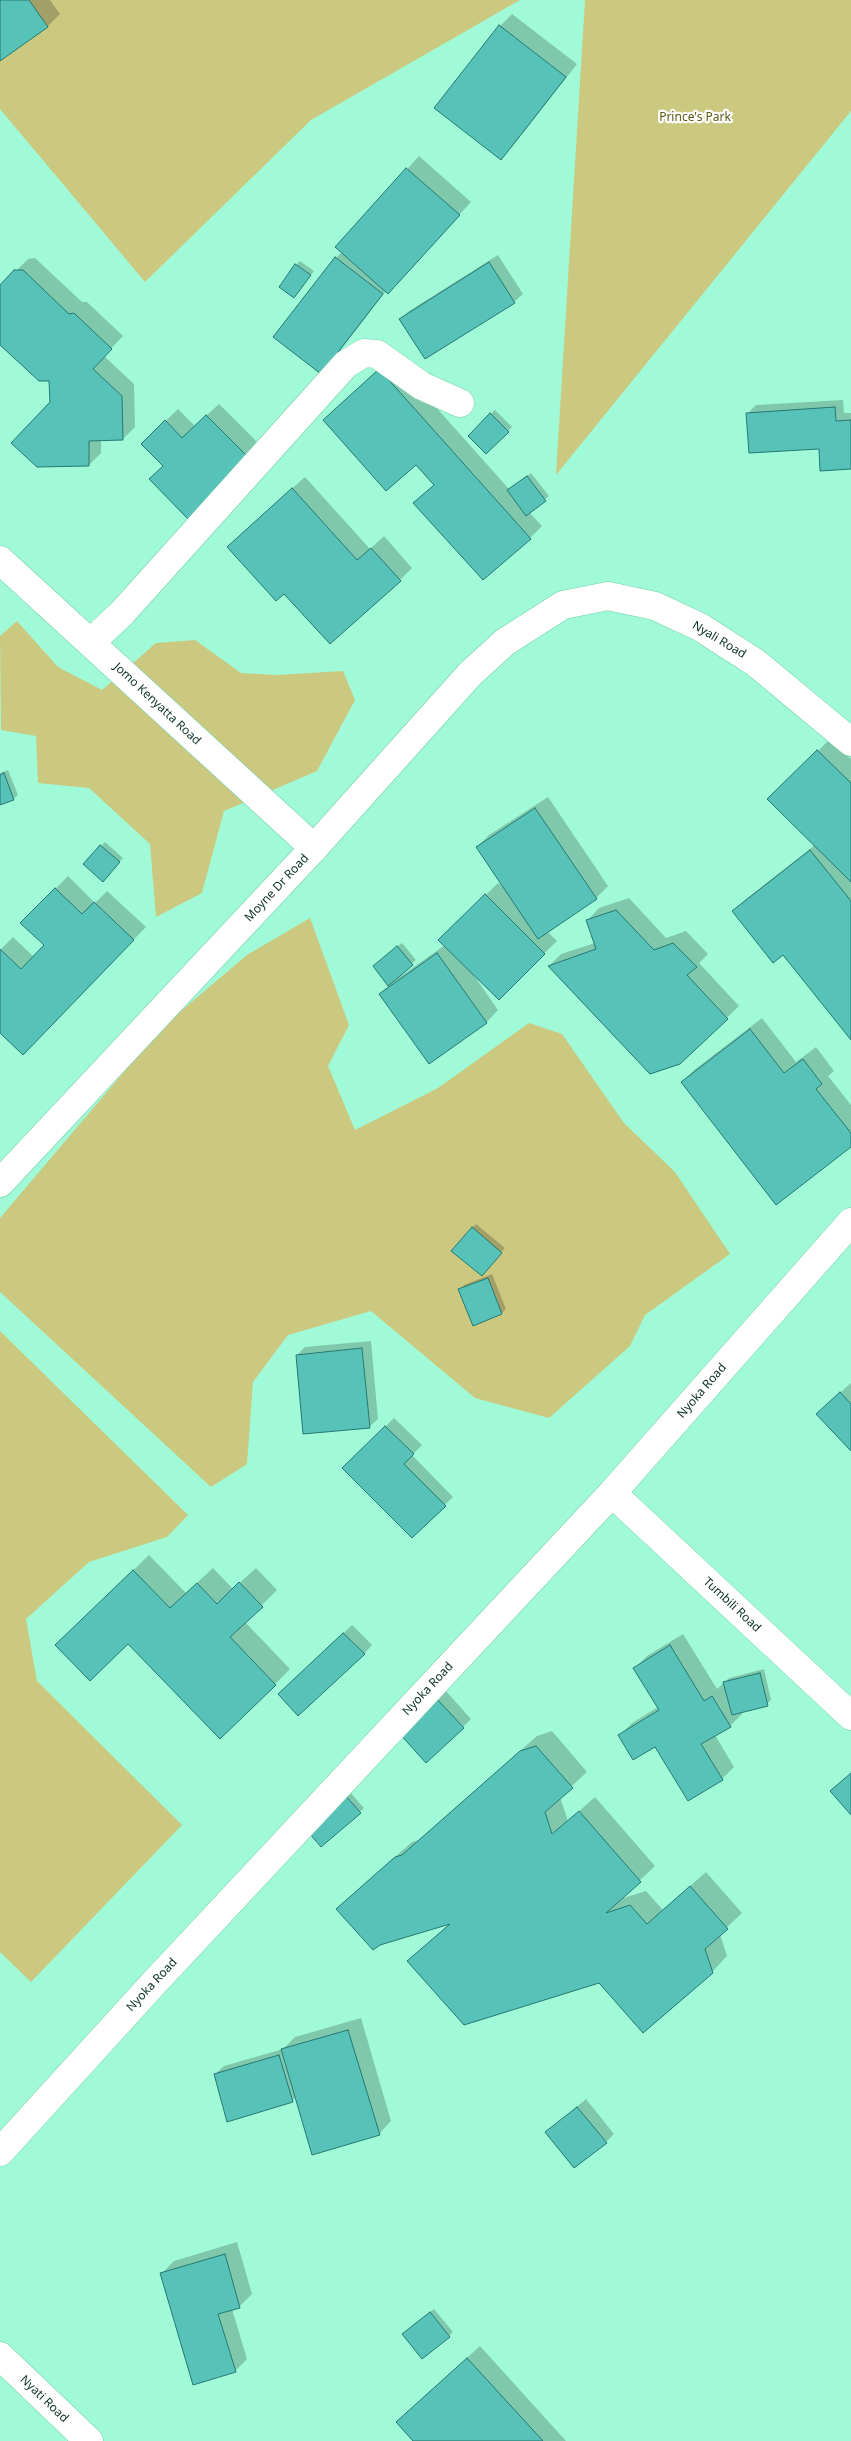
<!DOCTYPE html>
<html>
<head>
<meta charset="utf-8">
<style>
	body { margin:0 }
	canvas { display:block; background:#a0fad7 }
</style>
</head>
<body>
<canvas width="851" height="2441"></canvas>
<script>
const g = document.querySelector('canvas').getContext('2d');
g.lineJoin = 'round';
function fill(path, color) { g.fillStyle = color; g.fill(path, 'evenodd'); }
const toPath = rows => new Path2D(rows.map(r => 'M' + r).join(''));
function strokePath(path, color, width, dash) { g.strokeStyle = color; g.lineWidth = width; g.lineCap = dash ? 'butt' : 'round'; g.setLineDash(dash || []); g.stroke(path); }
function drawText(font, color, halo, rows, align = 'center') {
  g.font = font + ' "Noto Sans",sans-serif'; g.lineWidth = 4.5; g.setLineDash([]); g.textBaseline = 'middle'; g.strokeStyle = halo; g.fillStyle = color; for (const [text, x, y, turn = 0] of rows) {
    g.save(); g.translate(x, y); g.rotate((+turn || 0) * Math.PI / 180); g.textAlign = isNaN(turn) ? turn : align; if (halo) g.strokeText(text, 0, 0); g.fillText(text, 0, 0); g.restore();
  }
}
fill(toPath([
	[0,0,520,0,311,120,145,282,0,109],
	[585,0,851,0,851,111,556,475],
	[17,621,58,667,102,690,156,643,195,640,241,673,277,675,343,671,355,700,317,771,224,811,202,893,156,917,150,844,89,788,38,783,36,736,1,730,0,636],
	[310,918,349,1025,328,1066,355,1130,438,1088,529,1023,562,1034,624,1123,675,1172,730,1254,645,1315,630,1346,549,1418,475,1398,371,1311,288,1335,253,1382,247,1464,211,1487,0,1292,0,1218,162,1027,247,955],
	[0,1331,188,1515,167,1537,89,1562,26,1619,37,1681,182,1825,31,1982,0,1952]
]), '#cbc980');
fill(toPath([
	[0,0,50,0,60,14,48,26,0,60],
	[512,14,577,64,513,146,500,158,500,26],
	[419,156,471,202,400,280,386,291,333,360,336,258,342,252,337,247],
	[498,255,523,294,514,302,401,319,409,311],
	[35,258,82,302,87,302,123,336,104,356,134,384,135,427,123,439,101,440,101,453,89,465,51,403,51,380,0,343,0,287,28,259],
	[300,261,314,271,294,297,296,265],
	[392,358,509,489,531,473,549,496,529,512,542,526,530,538,415,503,435,484,416,463,324,420],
	[843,400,844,413,851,413,851,468,820,447,747,414,756,405],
	[219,404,260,445,188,517,164,466,142,444,178,409,195,426],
	[495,410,512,427,486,453,469,436],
	[305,477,370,549,384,536,412,568,400,580,241,534],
	[830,739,851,759,851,1038,783,954,733,911,746,899,815,845,769,799],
	[8,770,18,795,13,799,0,804,0,773],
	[548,797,608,886,596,898,547,931,557,941,499,998,473,974,498,1010,486,1023,380,994,389,985,374,966,378,962,402,943,416,960,399,975,401,976,445,945,440,940,498,883,505,888,477,847,489,835],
	[105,842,123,858,106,876,85,864],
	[68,876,95,903,107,891,146,927,23,1053,0,1032,0,950,13,937,34,957,45,945,22,923],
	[629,898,666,938,686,931,708,954,699,963,739,1006,680,1063,549,966,561,954,595,943,587,921,599,908],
	[762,1018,796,1062,816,1047,834,1071,828,1076,851,1105,851,1146,682,1082,694,1070],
	[476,1224,505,1248,486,1271,472,1228],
	[492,1274,506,1309,502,1313,460,1289,464,1285],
	[371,1341,378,1419,369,1427,297,1355,305,1347],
	[851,1383,851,1449,830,1402],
	[394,1418,422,1445,412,1455,453,1497,412,1537,344,1468],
	[149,1555,186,1593,213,1568,233,1589,256,1568,277,1590,245,1622,290,1669,275,1684,128,1642,72,1630],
	[352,1625,372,1645,364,1654,288,1686],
	[683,1634,717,1689,729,1678,764,1669,771,1700,767,1704,741,1711,742,1714,730,1726,715,1735,734,1767,722,1779,655,1745,620,1735,632,1723,658,1707,635,1668,647,1656],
	[445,1690,471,1719,463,1727,400,1732],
	[552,1731,587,1772,560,1797,568,1821,595,1797,655,1866,620,1899,646,1891,663,1910,706,1872,742,1913,720,1934,727,1956,712,1972,599,1982,409,1961,451,1922,353,1894,412,1842,419,1840,537,1736],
	[349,1791,364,1808,321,1845],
	[361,2018,391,2121,379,2134,296,2097,292,2101,215,2074,224,2066,283,2049,295,2037],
	[586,2099,614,2134,606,2142,547,2132],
	[237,2242,252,2294,240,2306,232,2309,247,2359,235,2371,162,2273,174,2261],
	[434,2309,453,2332,449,2336,407,2330],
	[480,2346,566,2441,415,2441,410,2410]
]), '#0003');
const building = toPath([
	[0,0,29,0,48,27,0,61,0,0],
	[499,25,566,77,501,160,434,108,499,25],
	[406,168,460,215,388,294,335,247,406,168],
	[335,257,383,294,321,374,273,337,335,257],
	[489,262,515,303,425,359,399,319,489,262],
	[295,264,311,275,294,298,279,287,295,264],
	[14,270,23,270,69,314,74,313,112,349,93,369,122,396,123,440,89,441,89,466,37,467,11,443,50,402,49,381,39,381,0,345,0,285,14,270],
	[379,369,531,539,483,580,413,503,434,485,416,465,386,491,323,420,379,369],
	[835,407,836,421,851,420,851,469,820,471,819,449,749,453,746,413,835,407],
	[490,413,509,432,486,454,468,436,490,413],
	[206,415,249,458,188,519,149,479,163,466,141,444,165,420,182,438,206,415],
	[527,476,546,501,526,516,507,490,527,476],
	[292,488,357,560,371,548,401,581,330,644,284,594,276,601,227,547,292,488],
	[817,750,851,783,851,882,767,799,817,750],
	[4,773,14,800,0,805,0,775,4,773],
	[535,808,597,899,538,939,476,847,535,808],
	[100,845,120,862,103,882,83,864,100,845],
	[810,850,851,901,851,1040,783,955,773,963,732,911,810,850],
	[55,888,82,914,94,902,134,940,23,1055,0,1033,0,949,21,969,44,945,20,923,55,888],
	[485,894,545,954,499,1000,438,940,485,894],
	[616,910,654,950,673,943,697,967,687,975,728,1019,680,1064,650,1074,548,966,596,949,586,920,616,910],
	[397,946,413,965,388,986,373,966,397,946],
	[437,953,487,1023,429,1064,379,994,437,953],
	[750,1029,784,1073,803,1059,822,1084,816,1089,851,1133,851,1147,776,1205,681,1082,750,1029],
	[472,1227,502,1253,482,1276,451,1251,472,1227],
	[488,1278,502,1314,473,1326,458,1289,488,1278],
	[362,1348,370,1428,303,1434,296,1355,362,1348],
	[840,1392,851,1404,851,1451,816,1414,840,1392],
	[385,1426,414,1454,404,1464,446,1506,412,1538,342,1468,385,1426],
	[133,1570,170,1608,197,1583,217,1604,239,1582,263,1607,230,1637,276,1685,220,1739,128,1644,90,1681,55,1645,133,1570],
	[343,1633,365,1654,298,1716,278,1694,343,1633],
	[670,1645,704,1701,712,1696,731,1727,701,1744,723,1780,688,1801,655,1747,633,1760,618,1735,659,1710,633,1668,670,1645],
	[760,1673,768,1706,732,1715,723,1682,760,1673],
	[436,1698,464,1728,426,1763,398,1732,436,1698],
	[536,1746,573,1788,545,1812,552,1834,579,1811,641,1882,606,1913,630,1905,647,1924,690,1886,728,1929,705,1949,713,1973,643,2033,599,1983,464,2025,407,1961,450,1924,380,1945,373,1950,336,1909,395,1857,402,1855,520,1751,536,1746],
	[851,1773,851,1815,830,1791,851,1773],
	[344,1794,361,1813,321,1847,305,1828,344,1794],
	[348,2030,380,2135,312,2155,281,2049,348,2030],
	[279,2055,293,2102,227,2122,214,2074,279,2055],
	[577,2107,607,2143,574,2168,545,2132,577,2107],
	[225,2254,240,2308,218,2314,236,2372,193,2385,160,2273,225,2254],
	[430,2312,450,2337,422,2359,402,2334,430,2312],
	[467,2358,543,2441,413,2441,396,2422,467,2358]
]);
fill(building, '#57c2b8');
strokePath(building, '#247972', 1);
const minor = toPath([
	[0,560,314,848],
	[91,642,122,613,346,364,364,353,377,354,422,386,460,403],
	[612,1493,851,1716],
	[0,2152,153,1984,612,1493,851,1222],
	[0,2356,89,2441]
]);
const secondary = toPath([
	[0,1183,314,848,470,674,505,642,563,605,608,596,655,606,700,627,756,663,851,742]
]);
strokePath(minor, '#75ceac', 29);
strokePath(secondary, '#75ceac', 29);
strokePath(minor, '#fff', 28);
strokePath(secondary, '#fff', 28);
drawText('12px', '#5b5812', '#fff', [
	["Prince's Park",695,118]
]);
drawText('12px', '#0a3124', '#fff', [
	["Nyali Road",719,640,31],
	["Jomo Kenyatta Road",157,704,43],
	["Moyne Dr Road",277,888,-47],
	["Nyoka Road",702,1391,-49],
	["Tumbili Road",732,1605,43],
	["Nyoka Road",428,1689,-47],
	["Nyoka Road",152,1985,-47],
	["Nyati Road",44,2399,44]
]);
</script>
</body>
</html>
